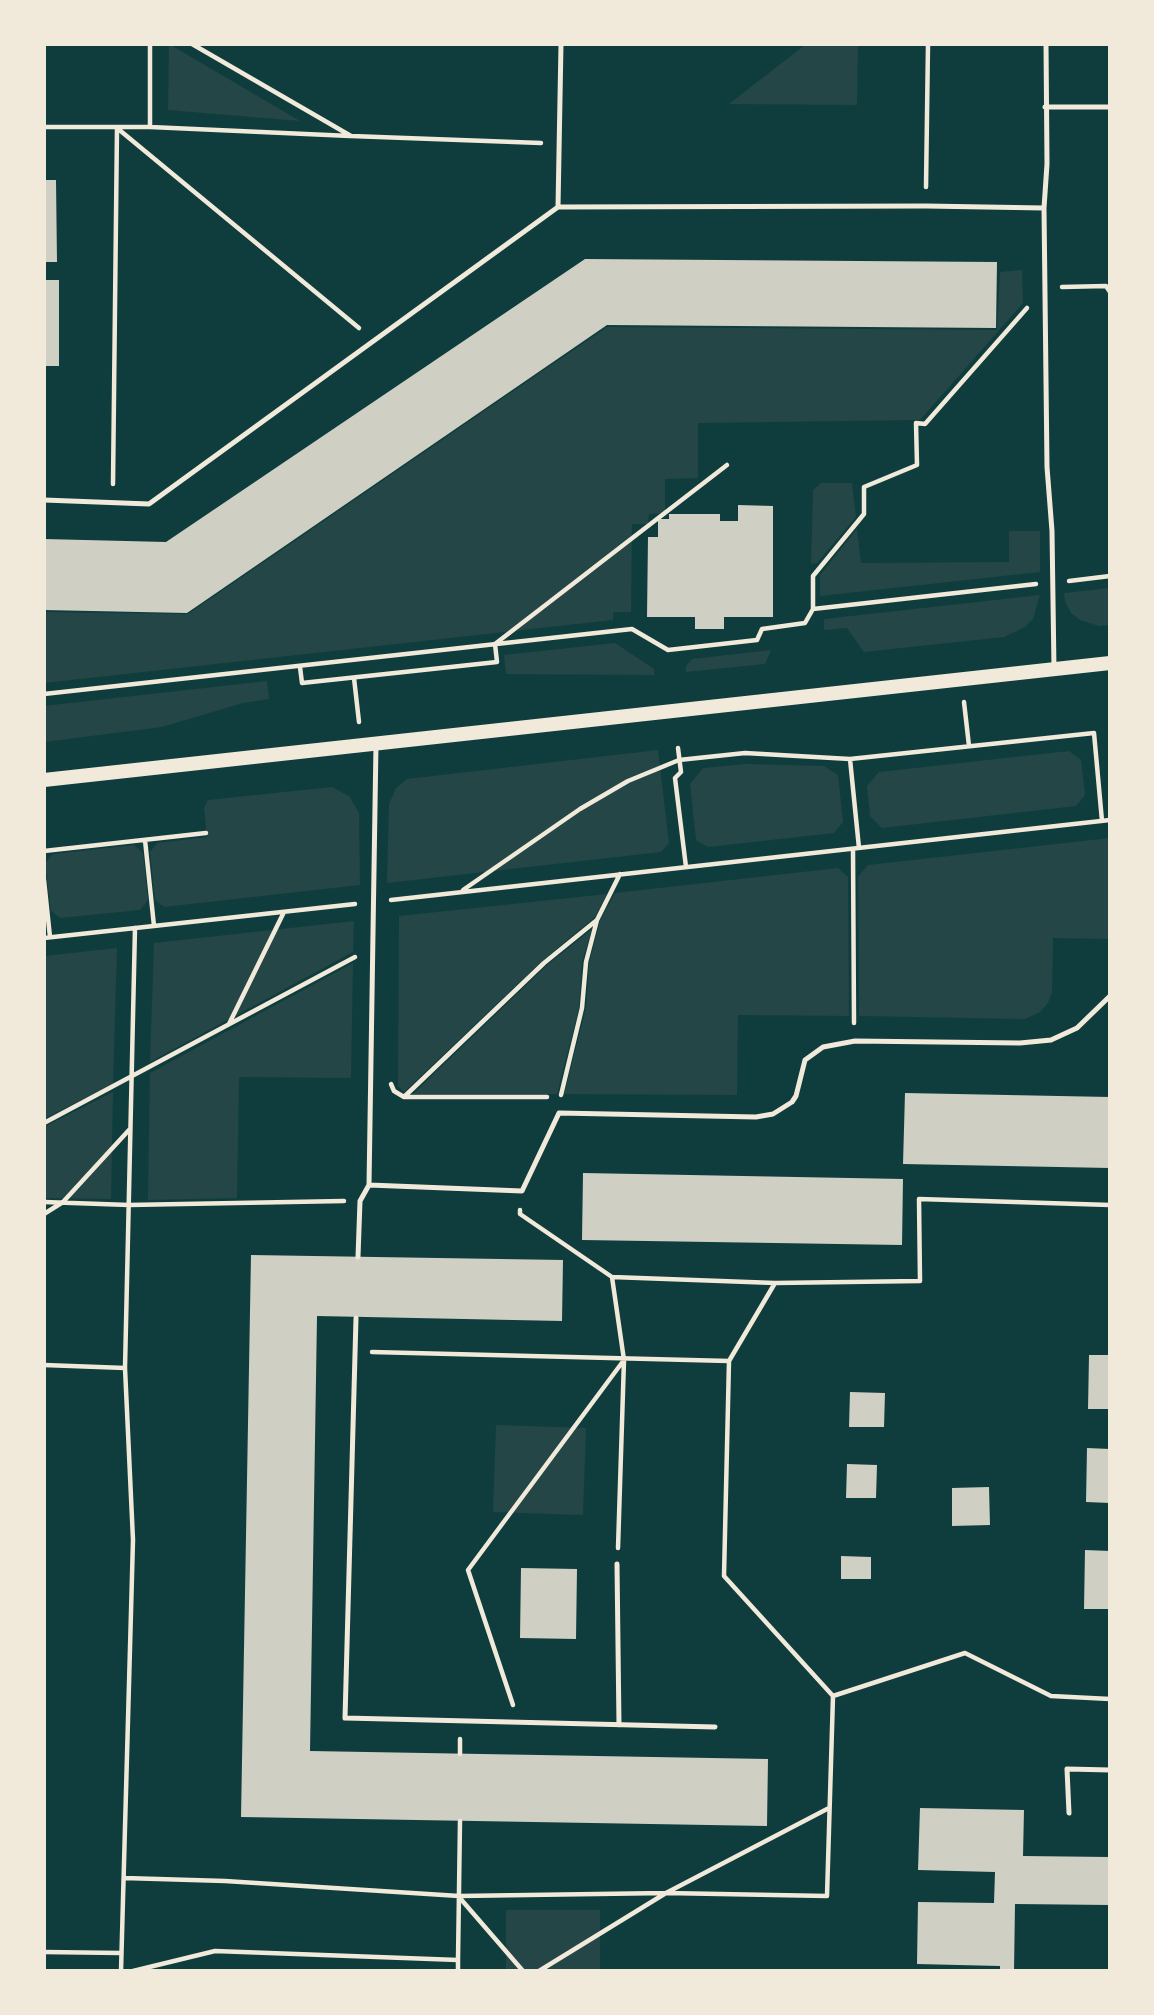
<!DOCTYPE html>
<html>
<head>
<meta charset="utf-8">
<style>
	body { margin:0 }
	#map { position:relative; width:1154px; height:2015px; overflow:hidden; background:#0f3d3e; font-family:"Fira Sans Condensed",sans-serif }
	canvas { display:block }
	.frame { position:absolute; inset:0; border:46px solid #f1e9da; pointer-events:none }
</style>
</head>
<body>
<div id="map">
<canvas width="1154" height="2015"></canvas>
<div class="frame"></div>
</div>
<script>
const g = document.querySelector('canvas').getContext('2d');
g.lineJoin = 'round';
function fill(path, color) { g.fillStyle = color; g.fill(path, 'evenodd'); }
const toPath = rows => new Path2D(rows.map(r => 'M' + r).join(''));
function strokePath(path, color, width, dash) { g.strokeStyle = color; g.lineWidth = width; g.lineCap = dash ? 'butt' : 'round'; g.setLineDash(dash || []); g.stroke(path); }
fill(toPath([
	[169,44,300,121,168,110],
	[806,44,858,44,857,105,729,104],
	[1022,270,1023,303,920,420,698,423,698,478,665,479,665,513,649,514,648,524,632,524,631,612,613,612,613,620,44,683,44,612,188,614,607,327,997,330,1000,272],
	[821,483,852,483,856,517,817,563,811,564,813,490],
	[857,529,861,563,1009,562,1009,531,1040,531,1040,572,820,596,820,575],
	[1110,588,1110,625,1099,626,1080,620,1071,613,1065,601,1064,593],
	[1040,595,1033,619,1025,627,1004,637,864,652,847,628,824,630,824,619],
	[615,643,654,669,654,675,506,674,504,655],
	[771,650,765,664,686,672,686,666,692,659],
	[267,681,269,699,243,703,162,727,44,742,44,706],
	[658,750,669,843,661,852,387,883,389,804,396,788,407,779],
	[1069,751,1081,760,1085,795,1076,806,882,828,870,816,867,786,879,772],
	[746,764,824,766,838,775,843,822,834,833,708,847,696,840,690,784,703,768],
	[332,787,349,796,359,813,360,885,164,907,155,900,150,852,157,843,207,837,204,808,208,800],
	[1110,838,1110,939,1053,938,1052,992,1048,1003,1040,1012,1025,1019,859,1016,858,877,868,865],
	[134,845,143,853,148,900,140,910,60,918,51,911,45,863,53,854],
	[838,868,848,877,849,1016,738,1015,737,1095,564,1094,586,1008,589,963,600,921,615,893],
	[607,894,595,917,541,962,404,1092,398,1086,399,916],
	[354,921,353,952,150,1062,154,943],
	[592,929,582,962,579,1008,557,1094,413,1094,546,966],
	[117,948,113,1084,44,1119,44,956],
	[353,963,351,1078,239,1077,237,1198,148,1200,150,1073],
	[113,1092,111,1199,44,1198,44,1127],
	[496,1425,586,1428,583,1515,493,1512],
	[506,1910,600,1910,600,1971,506,1971]
]), '#244646');
fill(toPath([
	[44,180,56,180,57,262,44,262],
	[585,259,997,262,996,328,607,325,187,613,44,610,44,539,166,542],
	[44,280,59,280,59,366,44,366],
	[738,505,773,506,773,617,724,617,724,629,695,629,695,617,647,617,648,537,658,537,658,519,669,519,669,514,720,514,720,521,738,521],
	[905,1093,1110,1097,1110,1168,903,1164],
	[583,1173,903,1179,902,1245,582,1240],
	[251,1255,563,1260,562,1321,317,1316,310,1751,768,1759,767,1826,241,1817],
	[1089,1355,1110,1355,1110,1409,1088,1409],
	[850,1392,885,1393,884,1427,849,1427],
	[1087,1448,1110,1449,1110,1503,1086,1502],
	[847,1464,877,1465,876,1498,846,1498],
	[989,1487,990,1525,952,1526,952,1488],
	[1085,1550,1110,1551,1110,1609,1084,1609],
	[841,1556,871,1557,871,1579,841,1579],
	[521,1568,577,1569,576,1639,520,1638],
	[920,1808,1024,1810,1023,1856,1110,1857,1110,1905,1015,1904,1014,1971,1000,1971,1000,1966,917,1964,918,1902,994,1903,995,1872,918,1870]
]), '#cfcfc3');
strokePath(toPath([
	[192,44,351,136,541,143],
	[44,127,150,127,350,136],
	[150,127,150,44],
	[926,187,928,44],
	[1062,287,1106,286,1110,292],
	[113,484,117,128,359,328],
	[1069,581,1110,576],
	[813,609,813,576,864,514,864,487,917,465,916,423,925,424,1027,308],
	[300,667,302,683,497,662,495,644,727,465],
	[354,678,359,722],
	[44,694,632,629,668,650,757,640,762,629,805,623,813,609,1036,584],
	[964,702,969,746],
	[678,748,681,772,675,778,686,867],
	[850,759,859,848],
	[145,840,154,926],
	[853,849,854,1023],
	[44,851,206,833],
	[44,880,50,937],
	[463,890,580,809,628,781,679,760,745,753,850,759,1094,733,1102,821],
	[391,900,1110,820],
	[44,938,355,904],
	[229,1024,284,912],
	[391,1084,394,1091,404,1097,547,1097],
	[561,1095,582,1008,586,962,597,920],
	[405,1096,544,963,597,920,620,874],
	[44,1123,355,957],
	[44,1202,129,1205,344,1201],
	[44,1214,63,1202,129,1130],
	[612,1277,624,1360,618,1548],
	[775,1283,920,1281,919,1199,1110,1205],
	[372,1352,729,1361,775,1283,612,1277,520,1214,520,1210],
	[729,1361,724,1576,833,1696],
	[44,1365,125,1368],
	[513,1705,468,1570,624,1360],
	[460,1739,460,1754],
	[124,1878,225,1881,459,1896,666,1893,827,1896,833,1696,965,1653,1051,1696,1110,1699],
	[459,1897,523,1971],
	[44,1952,121,1953],
	[121,1971,133,1540,125,1368,135,928],
	[133,1971,215,1951,458,1960,460,1821],
	[458,1971,458,1960],
	[539,1971,666,1893,829,1808]
]), '#f1e9da', 4.5);
strokePath(toPath([
	[1046,44,1047,164,1044,208,1047,467,1052,531,1054,669],
	[1045,107,1110,107],
	[558,207,561,44],
	[44,500,149,504,558,207,926,206,1044,208],
	[369,1185,522,1191,559,1113,756,1117,773,1114,792,1102,796,1096,805,1060,823,1047,855,1041,1020,1043,1051,1040,1077,1028,1110,996],
	[358,1257,360,1201,369,1185,376,744],
	[356,1318,345,1718,715,1727],
	[617,1564,619,1725],
	[1069,1813,1067,1769,1110,1770]
]), '#f1e9da', 5);
strokePath(toPath([
	[44,780,1110,663]
]), '#f1e9da', 14);
</script>
</body>
</html>
